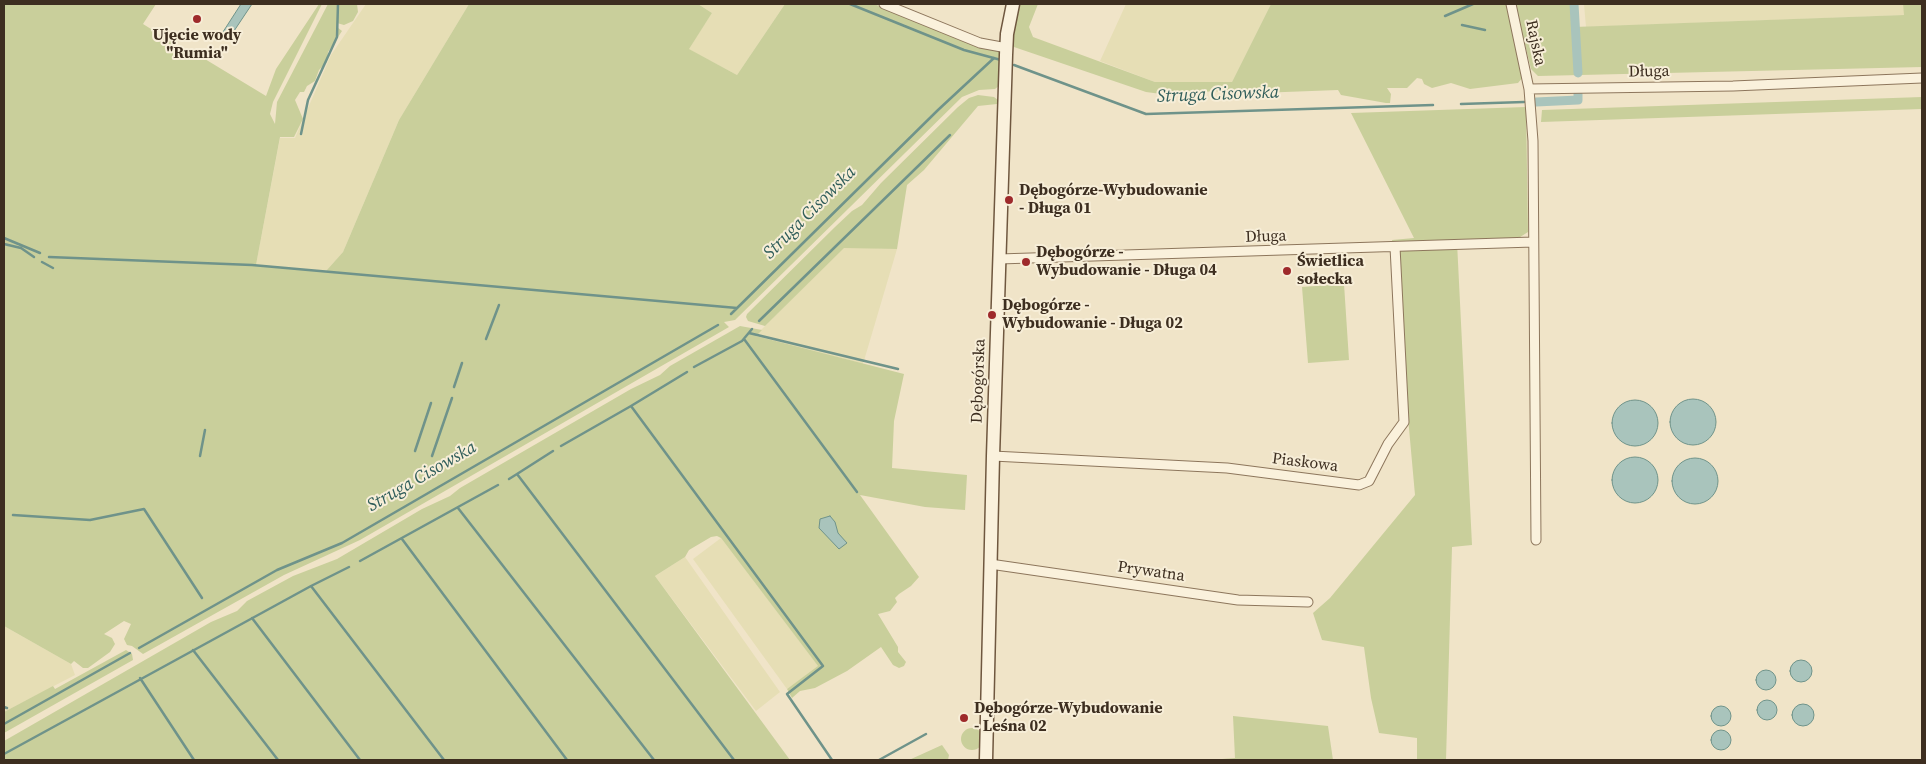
<!DOCTYPE html>
<html>
<head>
<meta charset="utf-8">
<style>
	body { margin:0 }
	#map { position:relative; width:1926px; height:764px; overflow:hidden; background:#f0e4c8; font-family:"Source Serif 4",serif }
	canvas { display:block }
	.frame { position:absolute; inset:0; border:5px solid #3d2e20; pointer-events:none }
</style>
</head>
<body>
<div id="map">
<canvas width="1926" height="764"></canvas>
<div class="frame"></div>
</div>
<script>
const g = document.querySelector('canvas').getContext('2d');
g.lineJoin = 'round';
function fill(path, color) { g.fillStyle = color; g.fill(path, 'evenodd'); }
const toPath = rows => new Path2D(rows.map(r => 'M' + r).join(''));
function strokePath(path, color, width, dash) { g.strokeStyle = color; g.lineWidth = width; g.lineCap = dash ? 'butt' : 'round'; g.setLineDash(dash || []); g.stroke(path); }
function drawText(font, color, halo, rows, align = 'center') {
  g.font = font + ' "Source Serif 4",serif'; g.lineWidth = 4; g.setLineDash([]); g.textBaseline = 'middle'; g.strokeStyle = halo; g.fillStyle = color; for (const [text, x, y, turn = 0] of rows) {
    g.save(); g.translate(x, y); g.rotate((+turn || 0) * Math.PI / 180); g.textAlign = isNaN(turn) ? turn : align; if (halo) g.strokeText(text, 0, 0); g.fillText(text, 0, 0); g.restore();
  }
}
fill(toPath([
	[366,4,469,4,399,120,343,252,326,271,256,265,280,138,295,138,331,55],
	[698,4,785,4,737,75,688,49,712,13],
	[1126,4,1271,4,1232,82,1155,82,1100,61],
	[1584,4,1903,4,1905,15,1586,27],
	[844,247,897,249,863,364,755,336],
	[721,538,819,667,787,689,693,559],
	[685,557,780,692,756,711,655,576],
	[4,626,71,664,75,675,4,712]
]), '#e6deb5');
fill(toPath([
	[4,4,156,4,143,24,188,52,190,50,266,96,276,69,319,4,322,4,273,102,270,114,275,124,277,102,328,4,357,4,358,12,353,21,344,25,337,23,337,27,342,31,328,52,327,62,319,70,315,81,307,86,304,92,300,92,295,100,303,119,294,137,280,137,256,265,326,271,343,252,399,120,469,4,698,4,712,13,689,49,737,75,785,4,874,4,904,16,1002,49,1000,85,995,89,979,90,962,97,735,320,724,322,729,327,360,540,284,575,143,654,132,646,127,645,124,639,131,624,124,621,104,634,112,638,115,644,110,652,88,668,83,668,74,661,71,664,4,626],
	[1017,4,1038,4,1029,27,1033,37,1155,82,1232,82,1271,4,1508,4,1523,77,1518,83,1470,89,1451,83,1432,88,1424,84,1422,79,1417,78,1407,88,1387,88,1391,94,1390,103,1386,103,1341,95,1338,90,1232,94,1215,91,1169,95,1146,92,1014,47,1011,43],
	[1515,4,1572,4,1574,27,1904,15,1903,4,1922,4,1922,67,1538,76,1531,69],
	[978,95,994,97,998,100,997,104,978,106,924,170,907,185,897,249,844,248,765,326,748,321,746,317,747,314,835,227,852,211,862,205,881,183,958,107,969,98],
	[1922,97,1922,109,1541,122,1542,110],
	[1526,107,1528,232,1517,239,1457,242,1472,545,1452,547,1446,760,1417,760,1417,738,1379,733,1371,698,1364,647,1322,640,1313,613,1330,598,1415,495,1392,240,1414,238,1351,113],
	[1344,284,1349,360,1308,363,1302,287],
	[740,326,762,330,756,336,904,374,894,421,892,468,967,475,965,510,925,507,860,495,919,577,911,586,899,594,895,598,897,602,890,611,878,614,898,647,898,652,906,662,904,666,899,668,893,665,881,647,847,671,815,688,800,691,792,698,787,689,818,666,721,538,717,536,711,537,689,550,685,557,655,576,790,760,4,760,4,741,211,622,237,611,247,601,293,576,337,559,422,509,450,496,460,488,631,389,660,375,670,366],
	[126,650,132,654,133,660,4,733,4,712,53,686,55,689],
	[1233,716,1328,726,1333,760,1209,760,1235,758],
	'961 739a11 11 0 1 1 22 0a11 11 0 1 1-22 0Z',
	[942,745,949,755,948,760,909,760]
]), '#c9cf9b');
const water = toPath([
	[241,4,252,4,228,40,221,35,241,4],
	'1670 422a23 23 0 1 1 46 0a23 23 0 1 1-46 0Z',
	'1612 423a23 23 0 1 1 46 0a23 23 0 1 1-46 0Z',
	'1612 480a23 23 0 1 1 46 0a23 23 0 1 1-46 0Z',
	'1672 481a23 23 0 1 1 46 0a23 23 0 1 1-46 0Z',
	[830,516,835,522,838,533,847,543,839,549,819,528,820,519,830,516],
	'1790 671a11 11 0 1 1 22 0a11 11 0 1 1-22 0Z',
	'1756 680a10 10 0 1 1 20 0a10 10 0 1 1-20 0Z',
	'1757 710a10 10 0 1 1 20 0a10 10 0 1 1-20 0Z',
	'1792 715a11 11 0 1 1 22 0a11 11 0 1 1-22 0Z',
	'1711 716a10 10 0 1 1 20 0a10 10 0 1 1-20 0Z',
	'1711 740a10 10 0 1 1 20 0a10 10 0 1 1-20 0Z'
]);
fill(water, '#a9c4bc');
strokePath(water, '#6f938a', 1);
strokePath(toPath([
	[850,4,964,50,1001,60],
	[1445,16,1473,4],
	[1462,25,1485,30],
	[1014,65,1146,114,1433,105],
	[1461,104,1524,102],
	[301,134,308,100,337,37,338,4],
	[4,238,40,253],
	[4,244,21,248,34,257],
	[49,257,252,265,737,308],
	[42,262,53,268],
	[731,314,938,110,994,58],
	[759,321,950,135],
	[749,333,898,369],
	[486,339,499,305],
	[744,339,857,492],
	[694,367,742,341,752,329],
	[687,372,631,406,823,666,787,694,832,760],
	[454,387,462,363],
	[561,446,631,406],
	[415,451,431,403],
	[200,456,205,430],
	[432,456,452,398],
	[517,474,553,451],
	[509,479,517,474,734,760],
	[458,508,654,760],
	[13,515,90,520,144,509,202,598],
	[402,539,567,760],
	[360,561,498,485],
	[349,567,311,586,444,760],
	[252,618,360,760],
	[139,648,277,570,342,543,718,325],
	[193,650,278,760],
	[140,678,194,760],
	[4,707,7,708],
	[4,724,130,653],
	[4,754,311,586],
	[879,760,926,734]
]), '#6f938a', 2.5);
strokePath(toPath([
	[1574,4,1578,73],
	[1536,102,1578,100,1578,94]
]), '#a9c4bc', 9);
const street = toPath([
	[884,4,980,43,1007,48],
	[1511,4,1529,89,1533,141,1536,540],
	[1529,89,1733,86,1922,78],
	[999,259,1533,242],
	[993,456,1227,468,1359,485,1369,481,1388,444,1404,422,1395,247],
	[990,564,1238,600,1308,602]
]);
const secondary = toPath([
	[986,760,993,456,1006,55,1007,34,1013,4]
]);
strokePath(street, '#8d765c', 11);
strokePath(secondary, '#6f573f', 15);
strokePath(street, '#faf1dc', 9);
strokePath(secondary, '#faf1dc', 12);
for (const [x, y, r, color] of [
	[197,19,5,"#9e2a2b"],
	[1009,200,5,"#9e2a2b"],
	[1026,262,5,"#9e2a2b"],
	[1287,271,5,"#9e2a2b"],
	[992,315,5,"#9e2a2b"],
	[964,718,5,"#9e2a2b"]
]) { const dot = new Path2D(); dot.arc(x, y, r, 0, 2 * Math.PI); g.fillStyle = color; g.fill(dot); strokePath(dot, '#f7eed8', 2); }
drawText('bold 16px', '#3d2e20', '#f7eed8', [
	["Ujęcie wody",197,36,"center"],
	["\"Rumia\"",197,54,"center"],
	["Dębogórze-Wybudowanie",1019,191],
	["- Długa 01",1019,209],
	["Dębogórze -",1036,253],
	["Wybudowanie - Długa 04",1036,271],
	["Świetlica",1297,262],
	["sołecka",1297,280],
	["Dębogórze -",1002,306],
	["Wybudowanie - Długa 02",1002,324],
	["Dębogórze-Wybudowanie",974,709],
	["- Leśna 02",974,727]
], 'left');
drawText('16px', '#3d2e20', '#f7eed8', [
	["Rajska",1535,43,78],
	["Długa",1649,72,-1],
	["Długa",1266,237,-2],
	["Dębogórska",979,381,-88],
	["Piaskowa",1305,463,7],
	["Prywatna",1151,572,8]
]);
drawText('italic 18px', '#2f5d5a', '#f7eed8', [
	["Struga Cisowska",1218,95,-2],
	["Struga Cisowska",810,213,-45],
	["Struga Cisowska",422,477,-30]
]);
</script>
</body>
</html>
